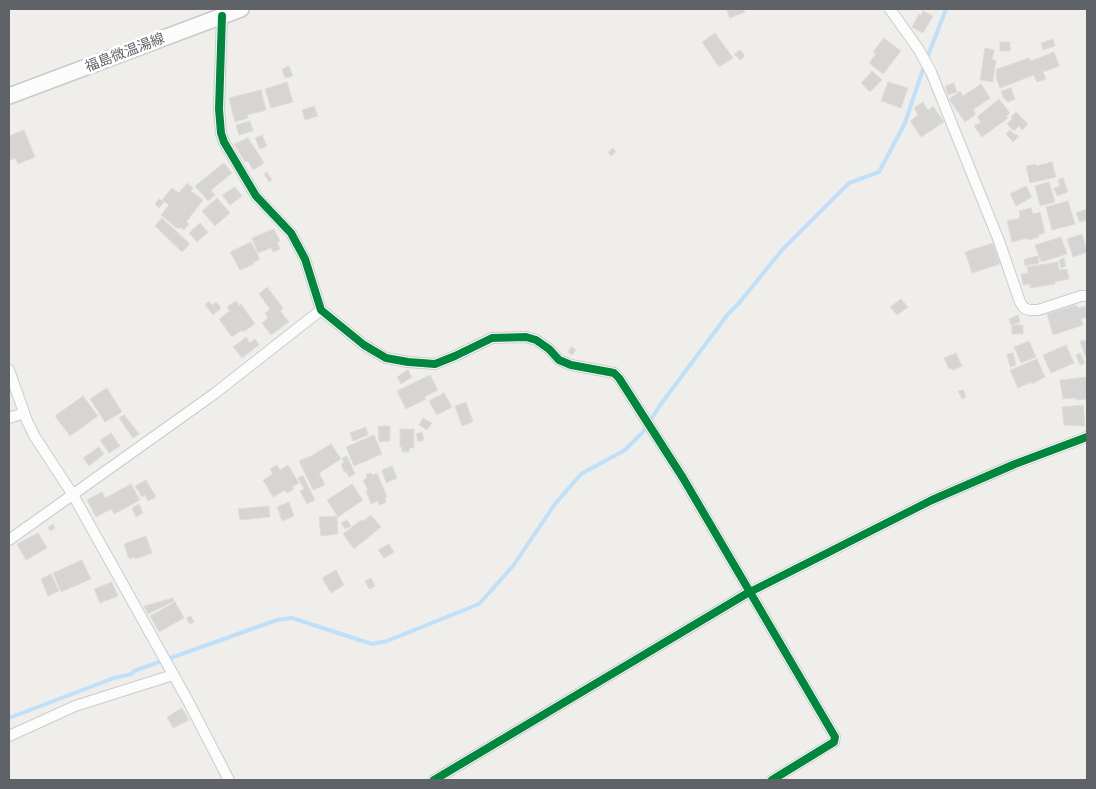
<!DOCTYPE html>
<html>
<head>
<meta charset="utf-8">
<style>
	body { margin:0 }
	#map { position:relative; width:1096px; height:789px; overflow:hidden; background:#efeeea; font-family:"PT Sans Narrow",sans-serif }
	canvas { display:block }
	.frame { position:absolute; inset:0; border:10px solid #5f6368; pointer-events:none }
</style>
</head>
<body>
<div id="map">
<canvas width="1096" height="789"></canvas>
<div class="frame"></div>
</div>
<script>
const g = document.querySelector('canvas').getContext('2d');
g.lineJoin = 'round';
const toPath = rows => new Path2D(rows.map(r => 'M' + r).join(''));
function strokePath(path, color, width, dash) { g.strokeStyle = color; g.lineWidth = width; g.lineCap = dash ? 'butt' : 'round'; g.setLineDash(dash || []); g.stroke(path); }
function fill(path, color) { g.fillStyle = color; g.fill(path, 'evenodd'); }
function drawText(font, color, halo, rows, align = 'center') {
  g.font = font + ' "PT Sans Narrow","Noto Sans JP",sans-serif'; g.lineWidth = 5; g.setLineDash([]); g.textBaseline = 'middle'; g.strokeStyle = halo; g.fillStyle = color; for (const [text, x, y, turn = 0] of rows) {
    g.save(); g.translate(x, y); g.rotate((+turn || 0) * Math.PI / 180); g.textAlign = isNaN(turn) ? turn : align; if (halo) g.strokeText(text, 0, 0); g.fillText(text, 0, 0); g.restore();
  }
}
strokePath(toPath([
	[9,718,114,678,132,674,134,671,277,620,292,618,372,644,387,641,479,604,513,566,555,504,581,474,625,450,643,432,661,404,728,314,739,303,782,250,849,183,879,172,905,123,924,66,946,9]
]), '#bfe0f9', 4);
const building = toPath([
	[726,9,743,9,745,12,730,18,726,9],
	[923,11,933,16,923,33,912,27,919,14,921,15,923,11],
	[715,33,733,58,719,67,702,42,715,33],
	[884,38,901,51,883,74,869,63,876,54,873,52,884,38],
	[1053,39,1055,46,1043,50,1041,43,1053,39],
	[1000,42,1010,42,1010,51,1000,51,1000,42],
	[985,48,994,50,992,60,996,60,993,82,980,80,985,48],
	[740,50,745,56,740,60,734,54,740,50],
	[1054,52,1059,66,1043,72,1046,79,1037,82,1034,75,1000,88,996,77,997,69,1029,58,1031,61,1054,52],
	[289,66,293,76,285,78,282,69,289,66],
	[872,71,882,80,870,92,861,83,872,71],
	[287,82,293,102,271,108,265,89,287,82],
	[888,82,908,88,901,108,881,101,888,82],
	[954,83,957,92,948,95,945,86,954,83],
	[981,84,990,98,973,110,976,114,965,122,949,99,960,91,963,96,981,84],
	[1011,88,1015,99,1008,102,1003,97,1001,91,1011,88],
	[261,90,266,110,247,115,248,118,235,122,229,98,261,90],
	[999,99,1010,113,1006,116,1008,118,982,137,974,126,981,122,977,117,999,99],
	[923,102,928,110,933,106,944,122,921,137,910,121,918,115,914,108,923,102],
	[314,106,318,116,305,120,302,110,314,106],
	[1016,112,1028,124,1022,130,1019,126,1014,131,1007,124,1012,119,1011,117,1016,112],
	[250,121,253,131,239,135,236,125,250,121],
	[24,130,35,157,18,164,15,158,9,161,9,136,24,130],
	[1010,130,1015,135,1016,134,1019,136,1013,142,1006,134,1010,130],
	[262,135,267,146,260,149,255,138,262,135],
	[248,138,264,163,253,170,248,161,245,162,234,144,248,138],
	[613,148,616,152,611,156,608,152,613,148],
	[1052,162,1056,177,1030,183,1026,166,1036,164,1036,166,1052,162],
	[224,163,232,173,211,190,215,195,208,201,195,186,224,163],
	[267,172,272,180,269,182,264,174,267,172],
	[1063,178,1068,192,1057,196,1054,188,1060,186,1058,180,1063,178],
	[1049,182,1055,202,1040,206,1035,186,1049,182],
	[187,183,193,188,191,191,203,200,186,222,189,224,184,230,180,227,178,229,161,215,169,205,162,200,172,188,179,193,187,183],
	[1026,186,1032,197,1016,206,1010,194,1026,186],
	[235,187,242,196,230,205,222,195,235,187],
	[217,198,230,213,215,226,202,211,217,198],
	[159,199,164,202,159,208,155,204,159,199],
	[1068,201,1075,224,1052,230,1046,207,1068,201],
	[1031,208,1033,214,1040,212,1045,233,1038,235,1039,237,1028,240,1027,238,1012,242,1007,221,1020,218,1019,211,1031,208],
	[1087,209,1087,220,1080,222,1076,213,1087,209],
	[162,218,190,244,182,252,155,226,162,218],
	[200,223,208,232,197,242,189,233,200,223],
	[274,229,280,241,277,242,280,249,273,252,271,248,258,253,252,238,274,229],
	[1082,234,1087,252,1073,257,1067,239,1082,234],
	[1061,237,1067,254,1041,262,1035,245,1061,237],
	[251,242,260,259,253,263,254,264,240,270,230,252,251,242],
	[993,243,1000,264,972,273,965,252,993,243],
	[1038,256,1039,263,1025,266,1024,259,1038,256],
	[1064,258,1066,266,1061,268,1059,260,1064,258],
	[1058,262,1059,270,1067,269,1069,279,1055,282,1055,284,1030,288,1030,284,1023,285,1021,274,1028,273,1027,267,1058,262],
	[267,287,283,308,280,311,289,322,271,335,262,323,268,318,265,313,270,309,259,294,267,287],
	[901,299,908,307,897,315,890,307,901,299],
	[209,301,212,305,216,302,221,308,213,315,205,305,209,301],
	[236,301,239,306,241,304,255,324,243,332,242,330,232,337,219,319,230,311,227,307,236,301],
	[1076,305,1078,308,1086,306,1087,317,1081,319,1083,325,1053,335,1047,314,1076,305],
	[1018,315,1020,322,1011,325,1009,319,1018,315],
	[1012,325,1023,325,1023,334,1012,334,1012,325],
	[246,337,250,343,255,339,259,345,242,358,233,347,246,337],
	[1087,340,1087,355,1085,356,1080,341,1087,340],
	[1029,341,1036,357,1021,363,1014,347,1029,341],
	[1066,345,1074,363,1051,373,1043,355,1066,345],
	[571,347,576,350,572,355,568,352,571,347],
	[956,353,962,366,953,370,952,368,949,369,944,358,956,353],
	[1013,353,1016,365,1010,367,1007,354,1013,353],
	[1080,353,1085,363,1080,365,1076,355,1080,353],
	[1037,359,1045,377,1032,384,1031,382,1018,388,1010,370,1037,359],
	[408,370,412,377,401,384,397,377,408,370],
	[430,375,438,390,424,397,426,399,406,409,397,391,430,375],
	[1087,377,1086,399,1076,400,1076,398,1063,399,1060,380,1087,377],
	[107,388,122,412,105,422,90,399,107,388],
	[963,390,966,397,962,399,958,391,963,390],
	[444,393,452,407,437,415,429,401,444,393],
	[83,396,98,416,70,436,55,416,83,396],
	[466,402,473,422,462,426,455,406,466,402],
	[1083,405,1085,426,1064,425,1062,407,1083,405],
	[124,415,139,434,133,438,119,418,124,415],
	[423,418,432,423,427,430,419,425,423,418],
	[378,426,390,426,390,441,379,442,378,426],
	[366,427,368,435,353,441,350,433,366,427],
	[400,429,414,429,414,448,409,448,409,452,402,452,402,447,400,447,400,429],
	[422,432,424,440,418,442,416,434,422,432],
	[111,433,120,446,109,453,100,440,111,433],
	[374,435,382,454,354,466,346,447,374,435],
	[331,444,341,459,319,473,325,485,313,490,299,461,311,456,331,444],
	[99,447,104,454,89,466,83,458,99,447],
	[347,456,355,474,349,477,346,471,344,472,341,464,344,463,342,458,347,456],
	[277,465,280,470,288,465,299,483,292,487,294,489,287,493,285,490,273,497,263,480,273,474,270,469,277,465],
	[392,466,397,478,386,483,382,470,392,466],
	[371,473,372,475,377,473,387,497,385,498,386,502,379,505,378,501,371,504,366,491,368,490,363,480,367,478,366,474,371,473],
	[303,476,315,500,307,504,300,491,304,489,298,478,303,476],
	[146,480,156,497,148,501,145,495,142,497,135,486,146,480],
	[131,484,140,500,114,514,111,509,96,517,87,500,102,492,105,498,131,484],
	[352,484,363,500,338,517,327,500,352,484],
	[289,502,294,516,282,521,277,507,289,502],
	[139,504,143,513,136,517,132,508,139,504],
	[269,506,270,517,240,520,238,509,269,506],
	[371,515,381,527,354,549,343,534,361,520,363,521,371,515],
	[337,516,338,534,321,536,319,517,337,516],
	[347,520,351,526,345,529,341,523,347,520],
	[53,524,55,528,50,531,48,527,53,524],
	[38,533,47,548,26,560,17,544,38,533],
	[146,536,152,553,135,559,135,557,129,559,124,544,146,536],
	[389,544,394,552,384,558,378,550,389,544],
	[82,560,91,579,61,592,53,573,82,560],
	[336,570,344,585,331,593,322,578,336,570],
	[51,574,59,591,48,596,41,579,51,574],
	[371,578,375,586,369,589,365,581,371,578],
	[112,582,118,596,100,603,94,589,112,582],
	[173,598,174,601,148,614,144,606,173,598],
	[175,602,184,618,159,632,150,616,175,602],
	[191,616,194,622,190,624,186,618,191,616],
	[182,708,189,720,173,728,167,717,182,708]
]);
fill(building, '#d6d5d3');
strokePath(building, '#deddd9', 1);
const minor = toPath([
	[890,9,919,50,931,72,999,241,1020,302,1024,308,1029,310,1038,310,1081,296,1087,296],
	[222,16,219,109,221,133,224,142,256,196,291,233,305,259,321,310,364,345,386,358,408,362,435,364,455,356,492,338,526,337,536,340,549,349,559,360,571,365,609,372,614,373,619,378,683,478,835,737,834,742,772,780],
	[9,370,27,421,35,437,73,495,188,701,229,780],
	[9,418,24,413],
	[9,540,214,394,321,310],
	[9,736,75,706,173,675],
	[434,780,746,594,932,500,1015,464,1087,437]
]);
const secondary = toPath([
	[9,96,241,9]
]);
strokePath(minor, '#cbcccc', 12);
strokePath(secondary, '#cacacb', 18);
strokePath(minor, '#fdfcfc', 10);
strokePath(secondary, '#fdfcfc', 15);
strokePath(toPath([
	[222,16,219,109,221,133,224,142,256,196,291,233,305,259,321,310,364,345,386,358,408,362,435,364,455,356,492,338,526,337,536,340,549,349,559,360,571,365,609,372,614,373,619,378,683,478,835,737,834,742,772,780],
	[434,780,746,594,932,500,1015,464,1087,437]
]), '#00873e', 8);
drawText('14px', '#5f6368', '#fff', [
	["福島微温湯線",125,53,-21]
]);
</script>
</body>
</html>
